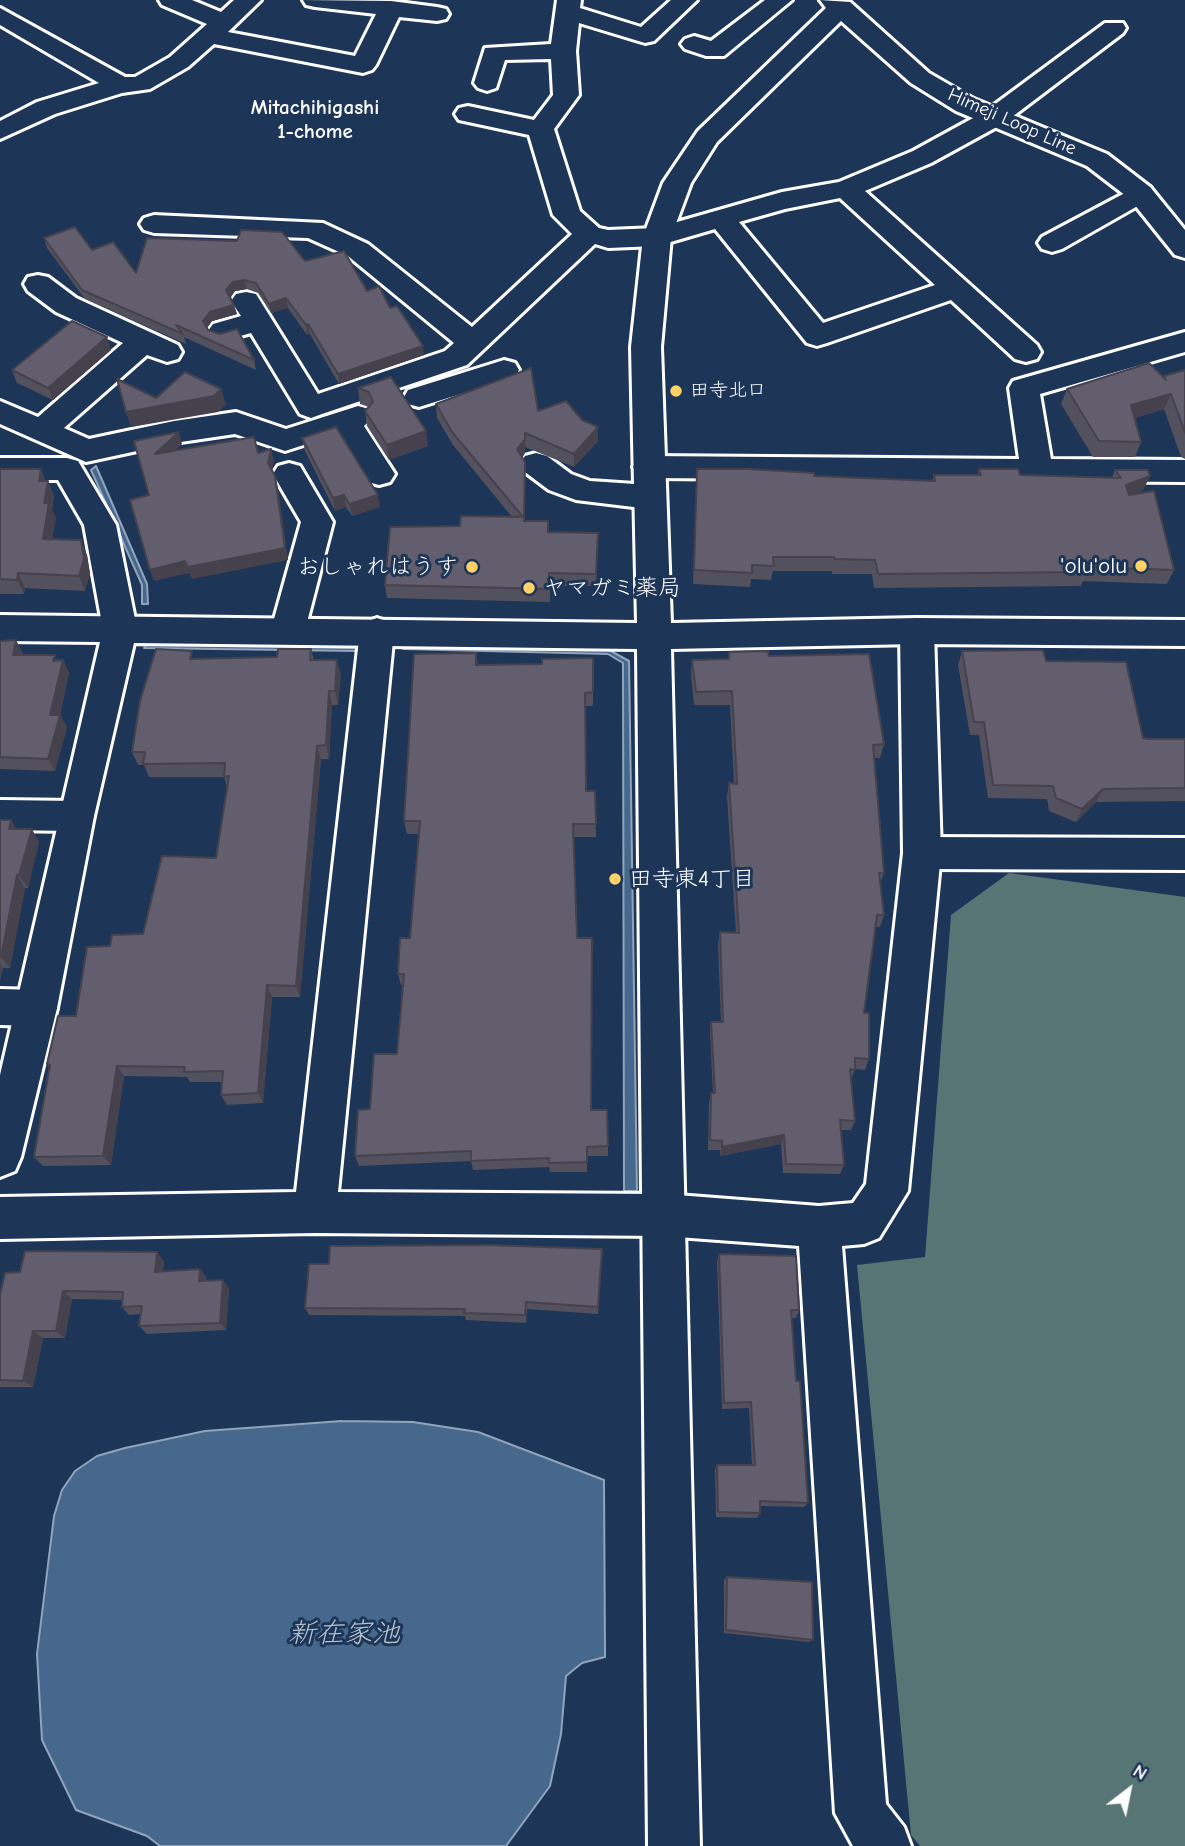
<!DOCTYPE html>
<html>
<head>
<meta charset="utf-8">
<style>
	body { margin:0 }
	#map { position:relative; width:1185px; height:1846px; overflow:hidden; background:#1d3557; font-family:"Comic Neue",sans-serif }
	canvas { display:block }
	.north { position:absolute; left:1094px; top:1755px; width:70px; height:70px; -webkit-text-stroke:5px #1d3557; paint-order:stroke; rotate:32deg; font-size:19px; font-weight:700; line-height:28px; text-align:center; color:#fff }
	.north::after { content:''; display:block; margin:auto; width:24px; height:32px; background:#fff; clip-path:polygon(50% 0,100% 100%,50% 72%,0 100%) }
</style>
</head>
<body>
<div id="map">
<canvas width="1185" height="1846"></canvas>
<div class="north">N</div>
</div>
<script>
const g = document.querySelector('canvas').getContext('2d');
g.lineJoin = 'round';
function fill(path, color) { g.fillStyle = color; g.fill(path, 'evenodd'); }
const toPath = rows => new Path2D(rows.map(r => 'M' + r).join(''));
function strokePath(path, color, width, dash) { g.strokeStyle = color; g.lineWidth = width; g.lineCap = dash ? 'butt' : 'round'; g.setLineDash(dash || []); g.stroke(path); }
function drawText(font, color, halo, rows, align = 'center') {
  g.font = font + ' "Comic Neue","Klee One",sans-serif'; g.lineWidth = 6; g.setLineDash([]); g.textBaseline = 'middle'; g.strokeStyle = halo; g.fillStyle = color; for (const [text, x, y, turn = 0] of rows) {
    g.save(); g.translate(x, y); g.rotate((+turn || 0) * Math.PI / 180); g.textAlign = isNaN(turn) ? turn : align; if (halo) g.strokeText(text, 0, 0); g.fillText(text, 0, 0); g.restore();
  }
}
fill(toPath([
	[1009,873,1185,897,1185,1846,920,1846,911,1835,857,1265,925,1257,951,915]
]), '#577574');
const water = toPath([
	[96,466,147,584,148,604,142,604,142,585,91,470,96,466],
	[146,643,356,646,356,651,144,648,146,643],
	[404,646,609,650,629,661,637,1191,624,1191,623,663,608,654,403,649,404,646],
	[342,1421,413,1422,478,1432,604,1480,605,1657,582,1663,566,1676,561,1734,550,1786,506,1846,160,1846,147,1836,76,1810,42,1740,37,1654,54,1516,62,1490,75,1471,97,1456,125,1448,205,1431,342,1421]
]);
fill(water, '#47688d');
strokePath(water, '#91a4bb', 2);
const street = toPath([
	[159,0,192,0,221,12,234,0,261,0,228,32,355,56,376,14,315,7,306,5,303,0,391,1,437,7,446,9,449,14,446,19,437,21,399,17,376,65,372,70,363,73,214,44,188,67,150,89,122,93,55,114,0,139,0,121,37,102,99,83,0,25,0,8,125,77,135,77,170,57,207,24,162,5,159,0],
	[557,0,581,0,580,8,641,27,671,0,697,0,654,41,645,43,579,23,576,51,579,95,554,129,580,211,599,228,608,230,656,228,782,192,839,182,913,151,986,111,1105,23,1123,23,1126,28,1123,33,1004,123,931,163,865,191,1037,345,1041,352,1037,359,1026,362,1015,359,951,300,827,343,817,346,807,343,715,229,657,246,608,248,595,244,467,365,322,414,311,418,300,414,251,333,223,341,213,338,208,331,213,324,241,316,231,301,236,294,246,292,256,294,318,394,445,351,454,343,348,256,308,238,154,233,144,230,140,224,144,218,154,215,323,223,368,244,472,327,572,234,553,215,529,135,459,120,455,114,459,108,468,106,534,120,553,95,551,59,505,60,496,88,487,91,478,88,474,83,485,48,551,44,557,0],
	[840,198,935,285,823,323,739,222,785,209,840,198],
	[765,0,792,0,724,56,706,56,685,49,681,44,685,39,694,36,711,41,765,0],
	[1140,185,1150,187,1154,193,1150,199,1062,249,1052,252,1042,249,1038,243,1042,237,1140,185],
	[38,275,48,277,76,298,178,345,182,352,178,359,167,362,147,355,64,428,89,439,174,421,236,412,286,429,358,406,369,409,373,417,364,426,395,474,390,482,379,485,368,482,338,434,285,451,235,434,174,443,86,462,0,424,0,401,38,417,123,343,56,312,28,291,24,284,28,277,38,275],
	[1185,332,1185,352,1040,394,1051,459,1185,460,1185,482,649,478,638,475,633,467,638,459,649,456,1019,459,1009,388,1013,381,1185,332],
	[504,360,515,363,519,370,515,377,419,407,408,404,404,397,408,390,504,360],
	[536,453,547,456,571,474,590,481,650,485,661,489,666,497,661,505,650,509,576,500,549,490,525,472,520,464,525,456,536,453],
	[0,458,67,458,78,461,116,525,137,629,132,638,120,642,108,638,103,629,84,525,58,480,0,480,0,458],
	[289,463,300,466,333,522,305,630,300,639,288,643,276,639,271,630,301,522,273,474,278,466,289,463],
	[377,618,389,622,394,631,338,1192,664,1194,819,1206,853,1203,866,1184,903,853,900,631,905,622,917,618,929,622,934,631,941,853,908,1191,879,1238,864,1244,842,1246,886,1804,904,1827,911,1846,853,1846,835,1813,799,1246,664,1236,315,1233,0,1239,0,1197,296,1192,360,631,365,622,377,618],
	[0,800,76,801,89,805,94,816,89,827,76,831,0,830,0,800],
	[0,989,37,990,51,995,57,1008,51,1021,37,1026,0,1025,0,989]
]);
const secondary = toPath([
	[820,0,850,2,929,73,974,99,1107,154,1150,187,1185,230,1185,258,1175,255,1130,199,1087,166,956,111,911,83,841,21,717,142,691,183,671,237,661,347,671,623,917,618,1185,620,1185,646,917,644,671,649,700,1846,648,1846,637,649,134,643,94,816,57,1008,21,1157,15,1171,0,1177,0,1075,100,642,0,641,0,615,637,623,631,347,643,237,663,183,698,131,826,8,820,0],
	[922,837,1185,838,1185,870,922,869,909,864,903,853,909,842,922,837]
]);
strokePath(street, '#fff', 6);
strokePath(secondary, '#fff', 6);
fill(street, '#1d3557');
fill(secondary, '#1d3557');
fill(toPath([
	[44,238,92,250,136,273,305,261,367,291,390,308,424,355,339,384,310,334,307,335,288,308,271,313,258,293,247,289,235,291,231,297,237,314,212,321,207,328,254,360,256,370,184,337,186,344,85,299,47,248],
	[111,350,53,400,17,383,12,370],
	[1185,370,1185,459,1181,457,1164,409,1135,418,1141,442,1135,457,1093,457,1061,404,1067,389,1164,378,1164,376],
	[391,377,428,446,389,460,367,426,365,411,369,407,360,404,358,388],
	[436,404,538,411,582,420,598,427,598,441,574,467,525,447,525,453,522,458,525,475,525,521,548,532,598,533,596,586,550,586,550,602,387,598,385,585,460,526,512,517,453,445,437,418],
	[302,438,380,507,352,516,346,507,335,511,305,451],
	[0,469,41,469,45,481,48,481,54,496,52,510,56,518,52,539,87,555,90,574,85,591,25,588,24,594,0,594],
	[697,469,814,476,932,481,934,475,978,475,979,469,1020,475,1112,478,1115,470,1150,476,1143,490,1136,494,1174,570,1167,584,1083,581,1081,586,874,588,872,574,832,574,832,571,773,571,771,580,751,579,750,587,693,584],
	[0,641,23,653,23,655,63,660,69,673,60,715,67,727,55,771,0,769],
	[311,649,314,660,341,674,338,705,332,705,329,759,321,759,300,997,272,997,263,1103,227,1105,221,1095,222,1082,190,1082,187,1077,124,1076,111,1165,43,1166,34,1157,50,1068,47,1064,76,1016,110,946,143,934,216,858,227,787,224,777,149,777,144,765,138,765,132,752,195,659,277,657],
	[962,651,1046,661,1143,738,1148,739,1185,739,1185,801,1096,802,1076,822,1049,811,1047,799,988,798,979,735,970,735,958,665],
	[729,652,769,656,884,744,880,758,874,758,884,873,880,884,884,915,880,927,876,927,864,1013,869,1059,865,1070,855,1069,851,1080,855,1121,851,1130,841,1130,844,1165,840,1174,783,1173,781,1144,720,1156,720,1150,708,1150,709,1103,711,1093,713,1093,710,1033,711,1022,721,1022,718,944,720,932,736,933,727,796,729,783,734,783,730,705,694,705,691,674,692,660,728,659],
	[476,653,478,665,542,664,593,658,593,706,585,706,586,791,595,791,596,837,574,837,577,938,592,1110,608,1146,608,1156,587,1156,587,1172,550,1172,549,1167,473,1170,471,1161,359,1166,355,1156,370,1109,397,1054,403,985,401,985,398,974,410,938,419,834,407,834,404,821],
	[0,820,39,842,28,888,25,888,10,968,3,968,0,980],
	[602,1249,598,1314,527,1309,526,1323,466,1320,465,1316,309,1315,305,1308,329,1264],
	[719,1254,799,1310,796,1318,792,1318,796,1381,808,1503,804,1507,760,1506,760,1513,757,1518,716,1517,715,1470,717,1465,752,1465,749,1408,722,1409,717,1262],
	[164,1261,163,1271,200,1269,206,1277,206,1281,229,1288,226,1330,147,1334,139,1326,141,1314,129,1315,122,1307,123,1300,72,1299,65,1338,43,1338,33,1387,0,1387,0,1295,20,1272],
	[727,1577,813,1640,809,1642,724,1633,724,1580]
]), '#54515f');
fill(toPath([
	[244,280,247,289,235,291,229,299,226,290,233,282],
	[286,298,288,308,271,313,269,304],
	[234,305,237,314,212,321,205,331,203,321,210,312],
	[308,324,310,334,307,335,306,325],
	[107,337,111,350,53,400,48,388],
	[423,346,424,355,339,384,338,374],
	[221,389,226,405,218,412,131,427,126,412],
	[1171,394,1164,409,1125,421,1131,405],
	[598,427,598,441,574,467,574,454],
	[426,431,428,446,389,460,387,445],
	[179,432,182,444,159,466,155,454],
	[525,433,525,453,518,463,517,449],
	[271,449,274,461,271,475,268,463],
	[41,469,47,485,39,481],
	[275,476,278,488,288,560,192,579,189,573,154,581,150,570],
	[1150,476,1143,490,1120,500,1126,485],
	[48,481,54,496,52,510,56,518,50,554,43,539,44,503],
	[344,495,346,507,335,511,333,498],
	[378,495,380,507,352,516,349,504],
	[81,540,87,555,90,574,85,591,79,576],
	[18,573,25,588,24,594,17,580],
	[16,640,23,653,20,668,13,655],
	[63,660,69,673,57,727,50,715],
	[337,660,341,674,338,705,335,691],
	[329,691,332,705,329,759,326,745],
	[60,715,67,727,55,771,48,759],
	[317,746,321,759,300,997,296,986],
	[1103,789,1096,802,1076,822,1082,809],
	[11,820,19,833,9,829],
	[32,829,39,842,28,888,19,875],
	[17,875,25,888,10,968,1,957],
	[0,964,3,968,0,980],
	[267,985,272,997,263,1103,258,1093],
	[117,1066,124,1076,111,1165,103,1156],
	[784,1135,781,1144,720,1156,722,1147],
	[157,1252,164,1261,162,1280,155,1272],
	[200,1269,206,1277,205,1289,199,1281],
	[223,1280,229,1288,226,1330,220,1323],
	[63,1291,72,1299,65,1338,56,1331],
	[33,1331,43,1338,33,1387,23,1381]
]), '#45424d');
const building = toPath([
	[75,227,92,250,113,242,136,273,147,238,237,241,241,230,282,232,305,261,344,251,367,291,379,286,390,308,397,306,423,346,338,374,308,324,306,325,286,298,269,304,256,283,244,280,233,282,226,290,234,305,210,312,203,321,208,330,220,334,237,329,254,360,176,325,183,334,82,290,44,238,75,227],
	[72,321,107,337,48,388,12,370,72,321],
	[1149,363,1166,380,1164,376,1185,370,1185,433,1171,394,1131,405,1141,442,1099,441,1067,389,1149,363],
	[531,368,538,411,566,401,582,420,598,427,574,454,525,433,525,440,517,449,525,462,524,521,548,521,548,532,598,533,596,574,549,573,549,589,385,585,390,527,460,526,461,516,523,517,452,432,436,404,531,368],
	[185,372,221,389,214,396,126,412,117,379,156,398,185,372],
	[391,377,426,431,387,445,365,411,373,402,369,392,358,388,391,377],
	[336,427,378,495,349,504,344,495,333,498,302,438,336,427],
	[179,432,155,454,254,437,258,453,271,449,268,463,275,476,285,548,188,567,185,561,150,570,130,500,149,495,134,441,179,432],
	[0,469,41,469,39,481,48,481,44,503,49,503,43,539,81,540,84,559,79,576,18,573,17,580,0,579,0,469],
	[697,469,747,469,814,473,814,476,935,481,934,475,981,475,979,469,1018,469,1020,475,1121,478,1115,470,1148,470,1150,476,1126,485,1129,495,1154,491,1174,570,1086,567,1087,572,878,574,875,560,835,559,834,557,773,557,774,566,752,565,752,573,694,570,697,469],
	[16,640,13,655,55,655,53,661,63,660,50,715,60,715,48,759,0,757,0,641,16,640],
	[156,649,192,651,190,659,277,657,278,649,311,649,310,660,337,660,335,691,329,691,326,745,317,746,296,986,267,985,258,1093,221,1095,223,1071,184,1072,185,1067,117,1066,103,1156,34,1157,50,1065,47,1064,58,1016,76,1016,87,947,110,946,112,935,143,934,162,856,216,858,229,776,224,777,225,763,143,764,145,752,132,752,140,701,156,649],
	[1043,650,1046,661,1126,662,1143,738,1148,739,1185,739,1185,788,1103,789,1082,809,1056,798,1053,786,993,785,984,722,974,722,962,651,1043,650],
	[768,651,769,656,869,654,884,744,873,745,884,873,879,873,884,915,877,915,864,1013,869,1013,869,1059,855,1058,855,1070,850,1069,855,1121,840,1120,844,1165,786,1164,784,1135,722,1147,722,1141,710,1140,711,1093,715,1093,711,1022,723,1022,720,932,739,933,729,783,737,784,732,691,696,692,692,660,729,659,729,652,768,651],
	[476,653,476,665,542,664,542,659,593,658,593,692,585,693,586,791,595,791,596,824,573,824,577,938,592,938,591,1110,607,1110,608,1146,587,1147,587,1162,549,1163,549,1158,471,1161,471,1151,355,1156,358,1110,370,1109,374,1054,397,1054,404,974,398,974,400,938,410,938,420,821,404,821,414,654,476,653],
	[0,820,11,820,9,829,32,829,19,875,17,875,1,957,0,957,0,820],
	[487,1245,602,1249,598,1307,526,1302,525,1315,464,1313,465,1309,305,1308,309,1264,329,1264,330,1246,487,1245],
	[25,1251,157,1252,155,1272,200,1269,199,1281,223,1280,220,1323,139,1326,142,1306,122,1307,123,1292,63,1291,56,1331,33,1331,23,1381,0,1380,0,1295,5,1273,20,1272,25,1251],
	[719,1254,796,1256,799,1310,791,1310,796,1381,800,1381,808,1503,760,1501,760,1513,718,1512,717,1465,755,1465,751,1402,724,1403,719,1254],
	[727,1577,812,1582,813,1640,726,1630,727,1577]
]);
fill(building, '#625e6e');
strokePath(building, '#45424d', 2);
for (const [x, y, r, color] of [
	[676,391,7,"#ffd166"],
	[1141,566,7,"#ffd166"],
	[472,567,7,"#ffd166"],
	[529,588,7,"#ffd166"],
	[615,879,7,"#ffd166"]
]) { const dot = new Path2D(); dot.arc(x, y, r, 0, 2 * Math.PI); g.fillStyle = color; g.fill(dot); strokePath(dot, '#1d3557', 2.5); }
drawText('19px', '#fff', '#1d3557', [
	["Himeji Loop Line",1012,122,24]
]);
drawText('19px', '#fff', '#1d3557', [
	["田寺北口",690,391]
], 'left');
drawText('bold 21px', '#fff', '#1d3557', [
	["Mitachihigashi",315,108],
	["1-chome",315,132]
]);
drawText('23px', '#fff', '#1d3557', [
	["'olu'olu",1127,566],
	["おしゃれはうす",458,567],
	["ヤマガミ薬局",543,588,"left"],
	["田寺東4丁目",629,879,"left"]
], 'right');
drawText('italic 28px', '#b5c3d1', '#1d3557', [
	["新在家池",344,1634]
]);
</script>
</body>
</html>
